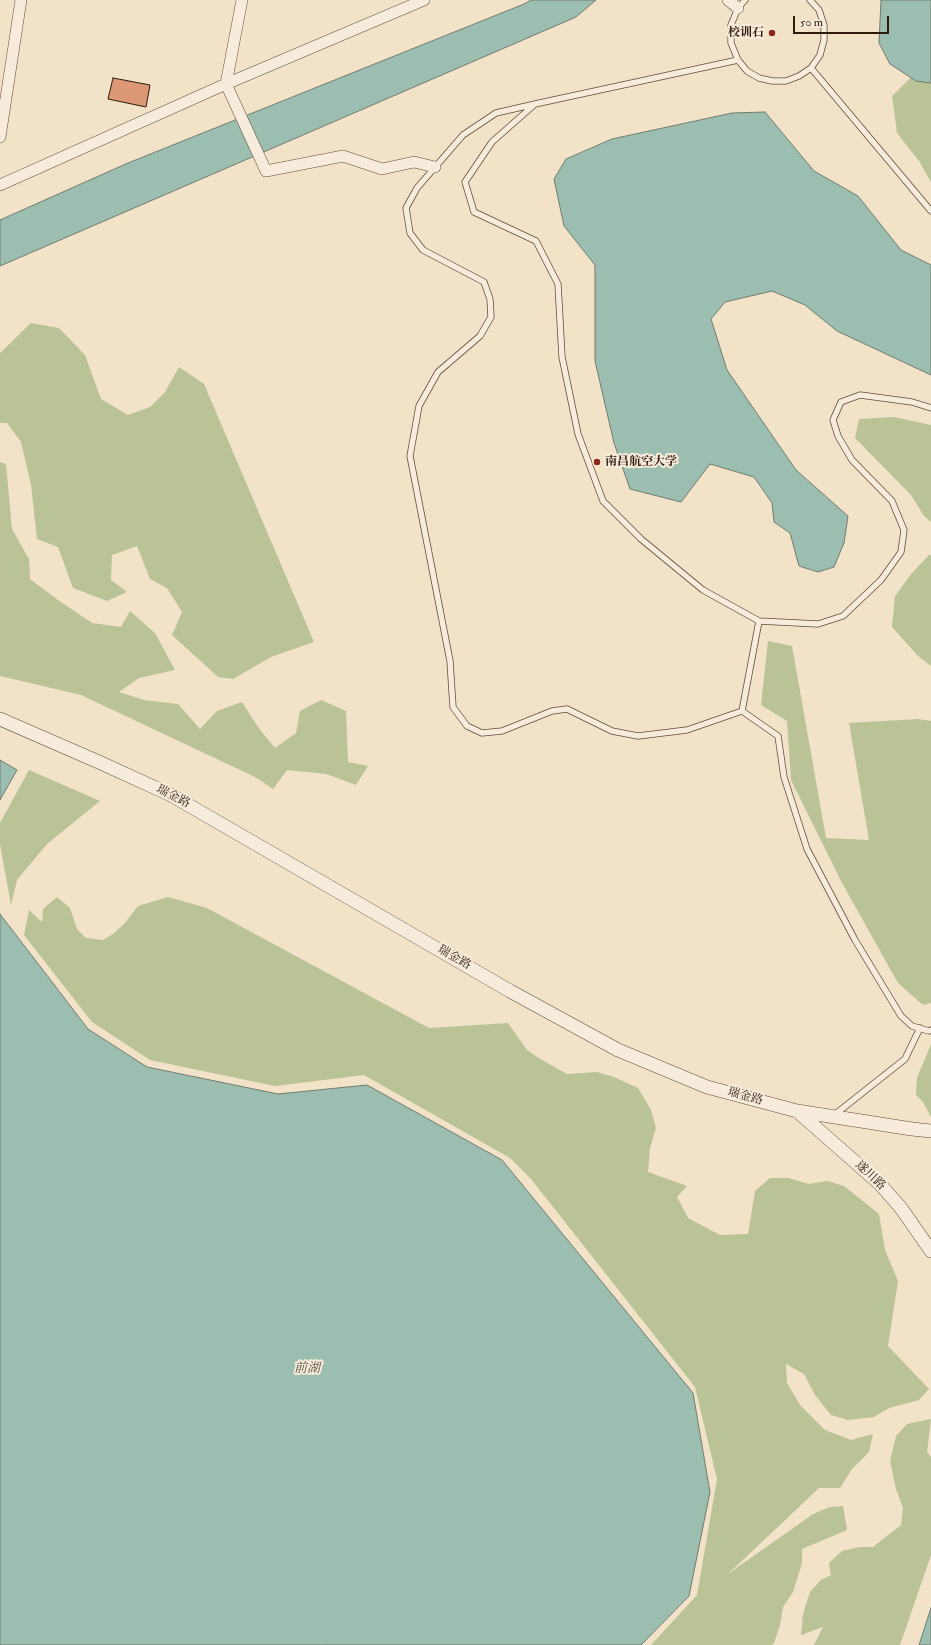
<!DOCTYPE html>
<html>
<head>
<meta charset="utf-8">
<style>
	body { margin:0 }
	#map { position:relative; width:931px; height:1645px; overflow:hidden; background:#f2e2c7; font-family:"IM FELL Double Pica",serif }
	canvas { display:block }
	.scale { position:absolute; left:793px; top:16px; width:96px; height:18px; box-sizing:border-box; border:2px solid #2f190b; border-top:0; padding-left:5px; font-size:12px; line-height:14px; white-space:nowrap; color:#2f190b; -webkit-text-stroke:3px #f7ecdb; paint-order:stroke }
</style>
</head>
<body>
<div id="map">
<canvas width="931" height="1645"></canvas>
<div class="scale">50 m</div>
</div>
<script>
const g = document.querySelector('canvas').getContext('2d');
g.lineJoin = 'round';
function fill(path, color) { g.fillStyle = color; g.fill(path, 'evenodd'); }
const toPath = rows => new Path2D(rows.map(r => 'M' + r).join(''));
function strokePath(path, color, width, dash) { g.strokeStyle = color; g.lineWidth = width; g.lineCap = dash ? 'butt' : 'round'; g.setLineDash(dash || []); g.stroke(path); }
function drawText(font, color, halo, rows, align = 'center') {
  g.font = font + ' "IM FELL Double Pica","Noto Serif SC",serif'; g.lineWidth = 4; g.setLineDash([]); g.textBaseline = 'middle'; g.strokeStyle = halo; g.fillStyle = color; for (const [text, x, y, turn = 0] of rows) {
    g.save(); g.translate(x, y); g.rotate((+turn || 0) * Math.PI / 180); g.textAlign = isNaN(turn) ? turn : align; if (halo) g.strokeText(text, 0, 0); g.fillText(text, 0, 0); g.restore();
  }
}
fill(toPath([
	[931,64,931,182,919,161,897,133,892,96,922,67],
	[31,323,59,328,85,355,101,399,128,415,150,407,165,392,179,367,204,384,314,642,271,657,233,679,218,677,172,635,182,612,167,588,150,579,137,546,112,555,111,580,127,592,107,601,73,588,58,547,37,539,31,485,21,442,7,423,0,423,0,353],
	[894,417,931,425,931,522,924,516,911,495,855,438,859,419],
	[0,462,6,464,12,529,29,559,30,579,58,600,92,623,121,627,130,611,155,633,175,670,139,678,119,692,144,700,178,704,200,729,217,711,242,702,258,727,275,748,296,733,300,711,321,700,346,711,348,762,368,766,356,785,326,774,287,770,273,789,255,777,81,695,0,676],
	[929,555,931,555,931,666,918,656,892,627,895,596,912,573],
	[768,641,792,646,826,838,869,840,849,723,918,719,931,721,931,1003,923,1005,898,983,841,881,791,780,787,721,761,705],
	[29,770,100,801,47,844,17,880,11,905,0,844,0,823],
	[57,897,70,908,77,929,86,938,103,940,113,934,125,923,138,906,168,897,207,908,429,1028,508,1023,527,1050,542,1060,567,1074,597,1072,614,1077,638,1088,651,1110,656,1128,650,1148,648,1172,687,1186,677,1197,688,1218,720,1235,748,1234,755,1191,770,1178,788,1178,809,1184,827,1181,844,1186,879,1214,885,1250,898,1281,888,1346,929,1389,919,1400,889,1408,874,1417,848,1420,831,1415,815,1395,804,1374,786,1364,787,1383,800,1405,825,1430,851,1440,873,1434,869,1452,852,1469,840,1488,819,1488,728,1574,813,1514,830,1507,843,1506,847,1530,802,1549,802,1563,793,1592,783,1607,780,1625,774,1643,772,1645,651,1645,697,1595,717,1479,695,1387,531,1179,510,1158,364,1075,275,1086,150,1060,92,1022,24,935,29,910,42,922,43,909],
	[931,1044,931,1117,923,1102,916,1095,917,1078],
	[931,1419,927,1452,931,1457,931,1555,900,1645,814,1645,823,1627,801,1635,803,1614,810,1592,821,1580,831,1575,829,1563,842,1551,860,1547,873,1547,901,1525,903,1508,896,1489,890,1461,896,1436,907,1424]
]), '#b9c396');
const water = toPath([
	[531,0,596,0,576,17,0,266,0,220,128,163,524,4,531,0],
	[881,0,931,0,931,83,916,81,890,64,879,43,881,0],
	[765,112,814,171,858,196,901,250,931,265,931,375,837,331,805,305,772,291,725,302,711,319,727,370,796,470,848,516,844,543,834,567,818,572,799,566,790,533,774,522,772,503,754,477,710,464,681,502,630,489,614,443,595,361,595,265,564,226,554,179,566,159,612,139,732,113,765,112],
	[0,760,17,770,0,800,0,760],
	[0,914,88,1029,147,1067,278,1094,367,1085,502,1160,693,1393,710,1492,689,1596,641,1645,0,1645,0,914],
	[931,1608,931,1645,919,1645,931,1608]
]);
fill(water, '#9cbeb1');
strokePath(water, '#707c6f', 1);
const building = toPath([
	[113,78,150,85,146,107,108,99,113,78]
]);
fill(building, '#dc9874');
strokePath(building, '#2f190b', 1);
const service = toPath([
	[745,0,738,8,731,25,731,43,738,60,747,71,759,78,772,81,786,81,799,76,811,68,820,55,824,40,824,25,819,10,810,0],
	[738,60,535,104,492,142,465,182,474,212,536,241,558,284,562,357,578,434,603,501,641,539,703,590,759,621,818,624,843,616,881,580,901,552,904,530,892,501,852,460,838,436,833,420,841,402,860,395,912,402,931,408],
	[811,68,931,211],
	[535,104,496,113,463,135,417,188,406,208,410,233,423,250,484,282,490,299,491,317,480,336,438,372,419,406,410,456,450,661,453,707,467,726,482,733,502,731,552,711,567,709,612,731,638,736,687,730,742,711,778,736,784,777,807,849,855,940,901,1016,912,1026,929,1031,931,1030],
	[742,711,759,621],
	[833,1116,905,1059,920,1028]
]);
const minor = toPath([
	[242,0,226,84,266,171,343,156,382,169,414,162,435,167],
	[728,0,738,8],
	[0,137,21,0],
	[0,185,226,84,424,0]
]);
const tertiary = toPath([
	[0,719,101,763,171,795,510,991,618,1050,707,1087,797,1111,912,1129,931,1131],
	[797,1111,879,1183,901,1208,931,1251]
]);
strokePath(service, '#604b3a', 7);
strokePath(minor, '#604b3a', 12);
strokePath(tertiary, '#604b3a', 14);
strokePath(service, '#f7ecdb', 5.5);
strokePath(minor, '#f7ecdb', 11);
strokePath(tertiary, '#f7ecdb', 13);
for (const [x, y, r, color] of [
	[772,33,4,"#8f2418"],
	[597,462,4,"#8f2418"]
]) { const dot = new Path2D(); dot.arc(x, y, r, 0, 2 * Math.PI); g.fillStyle = color; g.fill(dot); strokePath(dot, '#f7ecdb', 1.5); }
drawText('bold 12px', '#2f190b', '#f7ecdb', [
	["校训石",764,33],
	["南昌航空大学",605,462,"left"]
], 'right');
drawText('12px', '#2f190b', '#f7ecdb', [
	["瑞金路",173,797,27],
	["瑞金路",454,958,30],
	["瑞金路",745,1097,15],
	["遂川路",870,1176,43]
]);
drawText('italic 13px', '#555345', '#f7ecdb', [
	["前湖",307,1369]
]);
</script>
</body>
</html>
